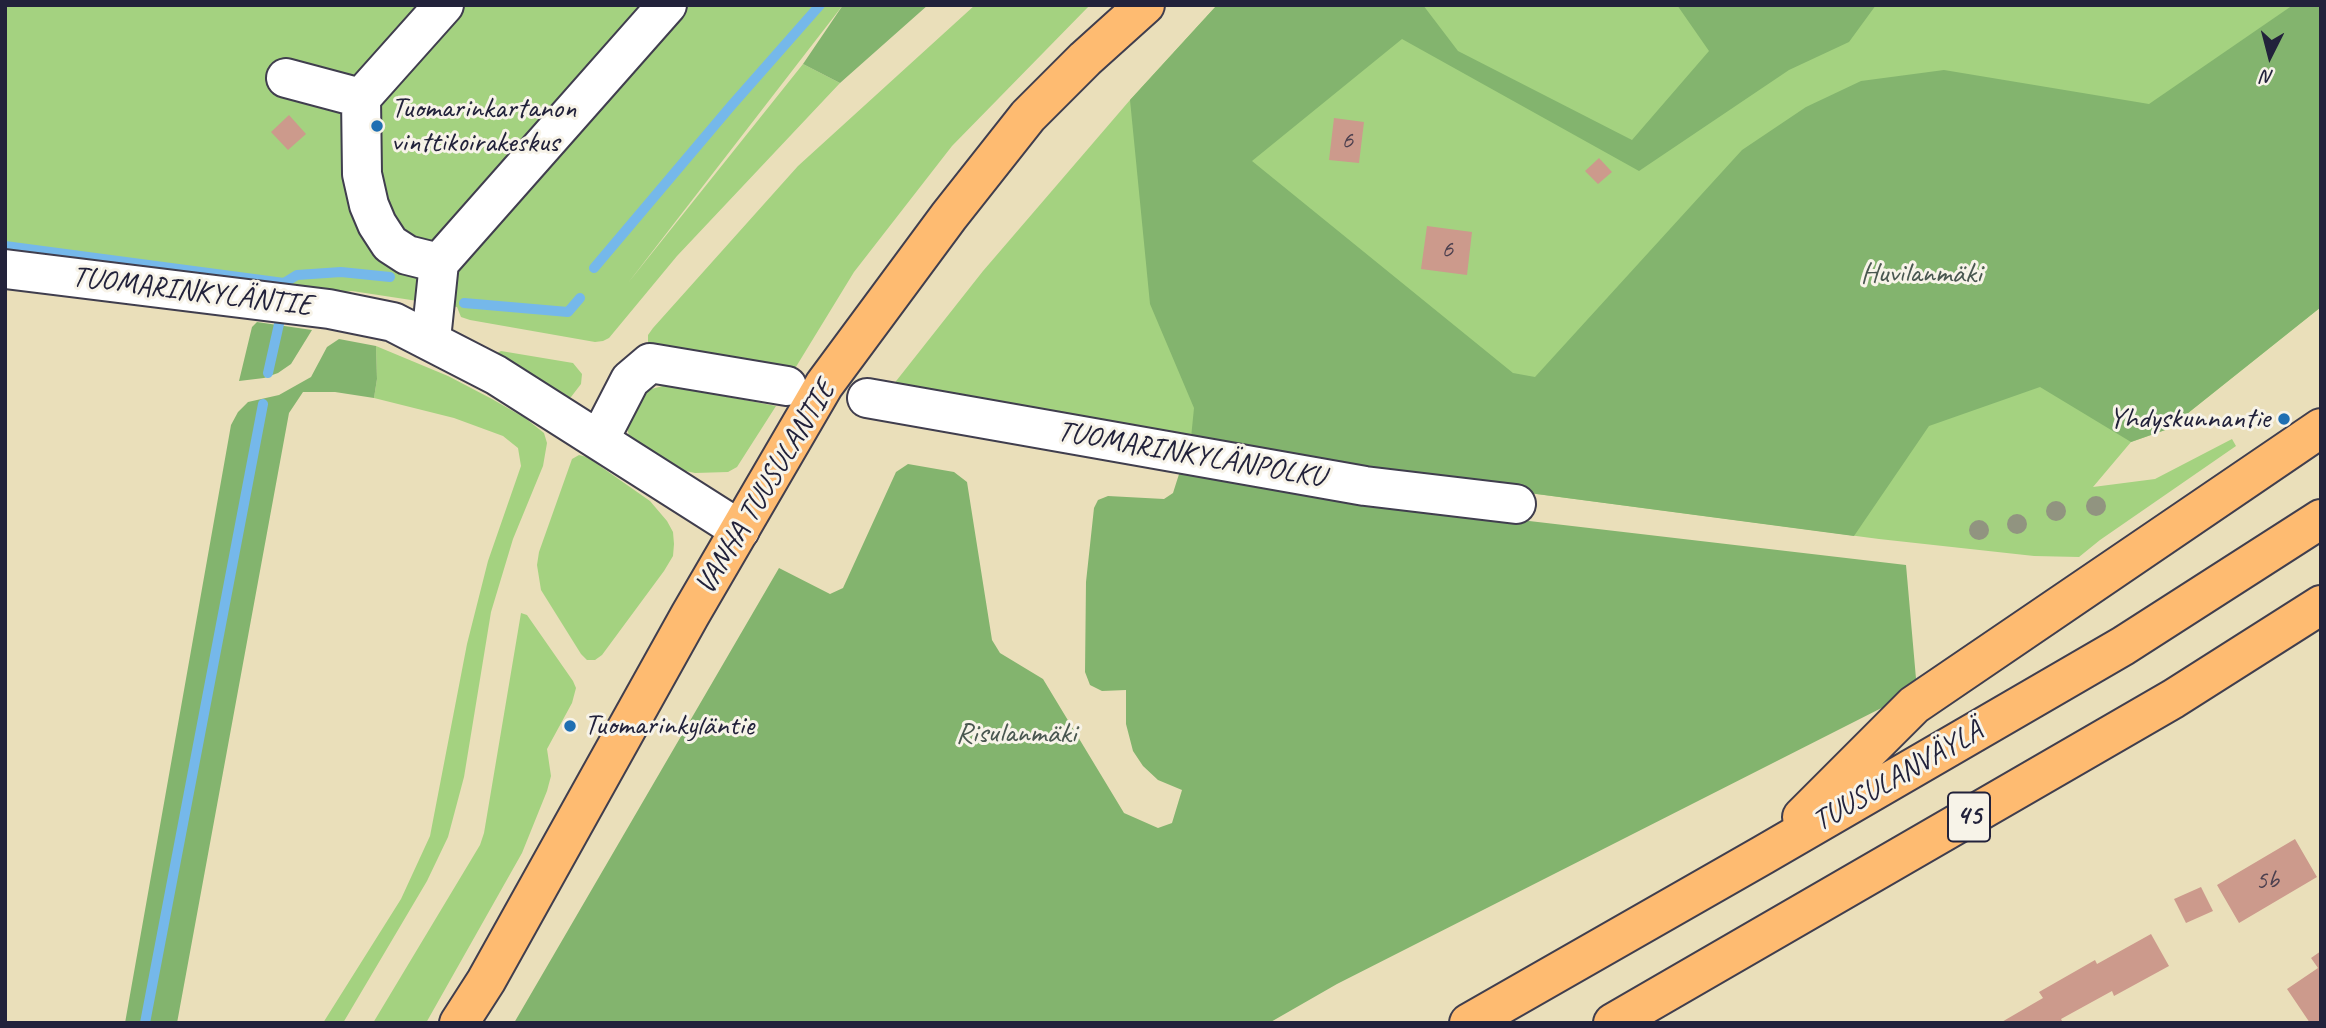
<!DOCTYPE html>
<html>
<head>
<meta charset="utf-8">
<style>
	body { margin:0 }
	#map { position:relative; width:2326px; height:1028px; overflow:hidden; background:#eadfba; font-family:Caveat,sans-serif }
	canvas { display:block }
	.frame { position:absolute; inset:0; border:7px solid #22223b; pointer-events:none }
	.north { position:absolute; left:2235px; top:21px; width:70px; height:70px; -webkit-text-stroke:5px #f7f3e8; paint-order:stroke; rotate:186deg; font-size:19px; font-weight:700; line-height:28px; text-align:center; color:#22223b }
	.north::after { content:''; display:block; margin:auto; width:24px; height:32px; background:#22223b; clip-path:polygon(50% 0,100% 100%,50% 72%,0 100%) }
</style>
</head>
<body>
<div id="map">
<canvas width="2326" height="1028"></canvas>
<div class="frame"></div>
<div class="north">N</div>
</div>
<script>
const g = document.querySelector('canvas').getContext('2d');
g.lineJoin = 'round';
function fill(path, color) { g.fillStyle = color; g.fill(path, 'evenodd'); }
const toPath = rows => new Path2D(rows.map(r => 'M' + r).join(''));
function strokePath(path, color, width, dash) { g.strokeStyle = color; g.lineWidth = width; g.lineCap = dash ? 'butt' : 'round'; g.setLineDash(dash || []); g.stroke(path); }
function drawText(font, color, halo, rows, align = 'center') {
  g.font = font + ' Caveat,sans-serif'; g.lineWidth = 6; g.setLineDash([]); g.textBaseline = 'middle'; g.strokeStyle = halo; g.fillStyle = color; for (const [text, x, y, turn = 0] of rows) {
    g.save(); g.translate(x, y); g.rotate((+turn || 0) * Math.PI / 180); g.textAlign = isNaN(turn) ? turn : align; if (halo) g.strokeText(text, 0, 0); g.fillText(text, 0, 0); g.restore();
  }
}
fill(toPath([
	[5,5,843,5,628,283,803,64,840,83,677,256,609,338,603,341,595,342,470,320,461,317,457,307,352,291,331,294,5,253],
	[975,5,1090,5,952,146,854,272,791,375,652,349,648,344,648,335,653,328,798,166],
	[1217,5,2321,5,2321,307,2168,429,2131,442,2093,487,2155,479,2232,439,2236,446,2100,540,2079,557,2034,556,1879,539,1529,493,1191,438,893,385,983,271,1130,100],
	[376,346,448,376,492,399,525,418,544,433,547,443,543,466,513,539,491,612,464,777,448,837,427,881,343,1023,323,1023,401,899,430,836,467,644,488,561,521,466,518,448,503,436,454,418,374,398,377,379],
	[501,351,573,363,582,374,581,384,571,397,565,399,497,358,497,353],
	[663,386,677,387,776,406,737,467,728,472,695,473,681,470,629,437,627,425,640,392],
	[579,455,587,457,650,501,667,521,673,532,674,544,673,556,664,571,602,655,595,660,587,660,581,654,541,590,537,565,539,552,572,459],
	[521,613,527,615,573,681,576,688,572,703,547,749,551,776,547,791,522,853,426,1023,373,1023,480,845,484,833]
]), '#a4d280');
fill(toPath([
	[843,5,928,5,840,83,803,64],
	[1217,5,1423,5,1458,51,1632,140,1709,51,1677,5,1876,5,1849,42,1789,70,1639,171,1402,39,1252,161,1513,373,1535,377,1742,150,1806,107,1861,81,1944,70,2149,104,2293,5,2321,5,2321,307,2168,429,2131,442,2040,387,1929,426,1854,536,1529,493,1191,438,1194,408,1150,304,1130,100],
	[257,322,312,330,291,364,278,373,264,378,239,381,252,327],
	[339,339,376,346,377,379,374,398,335,392,303,392,289,413,177,1023,125,1023,231,425,238,412,248,402,279,395,311,377,327,347],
	[908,464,954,472,967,482,992,640,1000,653,1043,679,1124,813,1158,828,1172,823,1182,790,1158,780,1143,766,1133,751,1126,724,1126,690,1102,691,1090,685,1085,672,1086,582,1094,508,1098,500,1108,496,1164,499,1173,493,1180,471,1495,517,1906,565,1917,690,1337,984,1269,1023,514,1023,779,568,830,594,843,588,896,472]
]), '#83b46e');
strokePath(toPath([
	[5,246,284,283],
	[594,268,731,106,820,5],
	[283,287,284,283,297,275,341,272,390,277],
	[464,303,568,312,580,298],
	[268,373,279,324],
	[145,1023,263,404]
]), '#75b8ea', 10);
fill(toPath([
	[289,115,306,134,288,150,271,132],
	[1334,118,1364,122,1359,163,1329,160],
	[1599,158,1612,172,1598,184,1585,171],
	[1427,226,1472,232,1467,275,1421,269],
	[2295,839,2317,877,2239,923,2217,885],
	[2201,887,2213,911,2186,923,2174,899],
	[2151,934,2169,966,2114,996,2112,991,2061,1019,2063,1023,2000,1023,2043,998,2039,992,2095,960,2097,964],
	[2321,951,2321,1023,2310,1023,2287,989,2318,968,2311,958]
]), '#cc9a8c');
const minor = toPath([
	[286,78,361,98],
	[439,263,407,255,390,244,377,224,369,205,362,174,361,98,444,5],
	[5,269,329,309,393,322,496,375,740,530],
	[431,339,439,263,667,5],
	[867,398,1365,486,1516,504],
	[599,440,630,380,650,363,787,386]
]);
const major = toPath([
	[459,1023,486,981,690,615,824,385,949,216,1028,116,1085,59,1145,5]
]);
const highway = toPath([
	[1802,817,1914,705,2321,428],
	[1469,1023,1763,855,2123,646,2321,519],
	[1613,1023,2173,699,2321,605]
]);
strokePath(minor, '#403e4e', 42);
strokePath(major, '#403e4e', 42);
strokePath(highway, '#403e4e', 42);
strokePath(minor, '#fff', 38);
strokePath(major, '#febb71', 38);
strokePath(highway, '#febb71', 38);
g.fillStyle = '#919480';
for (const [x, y] of [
	[2096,506],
	[2056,511],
	[2017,524],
	[1979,530]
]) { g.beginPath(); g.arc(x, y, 10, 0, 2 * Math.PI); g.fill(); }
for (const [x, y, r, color] of [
	[377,126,7,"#1f6fb2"],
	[2284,419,7,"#1f6fb2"],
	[570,726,7,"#1f6fb2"]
]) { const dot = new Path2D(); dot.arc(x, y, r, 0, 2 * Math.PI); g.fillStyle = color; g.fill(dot); strokePath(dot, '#f7f3e8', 2.5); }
drawText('26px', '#4c404f', null, [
	["6",1347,141],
	["6",1447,250],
	["5b",2267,881]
]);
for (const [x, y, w] of [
	[1969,817,42]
]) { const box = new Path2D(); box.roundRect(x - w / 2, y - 24.5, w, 49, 5); g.fillStyle = '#f7f3e8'; g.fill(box); strokePath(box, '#22223b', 2); }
drawText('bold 28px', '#22223b', null, [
	["45",1969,817]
]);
drawText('30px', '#22223b', '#f7f3e8', [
	["Tuomarinkartanon",391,109],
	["vinttikoirakeskus",391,143],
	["Yhdyskunnantie",2270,419,"right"],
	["Tuomarinkyläntie",584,726]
], 'left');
drawText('30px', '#495750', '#f7f3e8', [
	["Huvilanmäki",1921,274],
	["Risulanmäki",1016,734]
]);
drawText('30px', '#22223b', '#f7f3e8', [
	["TUOMARINKYLÄNTIE",192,292,7],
	["TUOMARINKYLÄNPOLKU",1191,455,10],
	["VANHA TUUSULANTIE",766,488,-59],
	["TUUSULANVÄYLÄ",1898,777,-30]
]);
</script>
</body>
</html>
